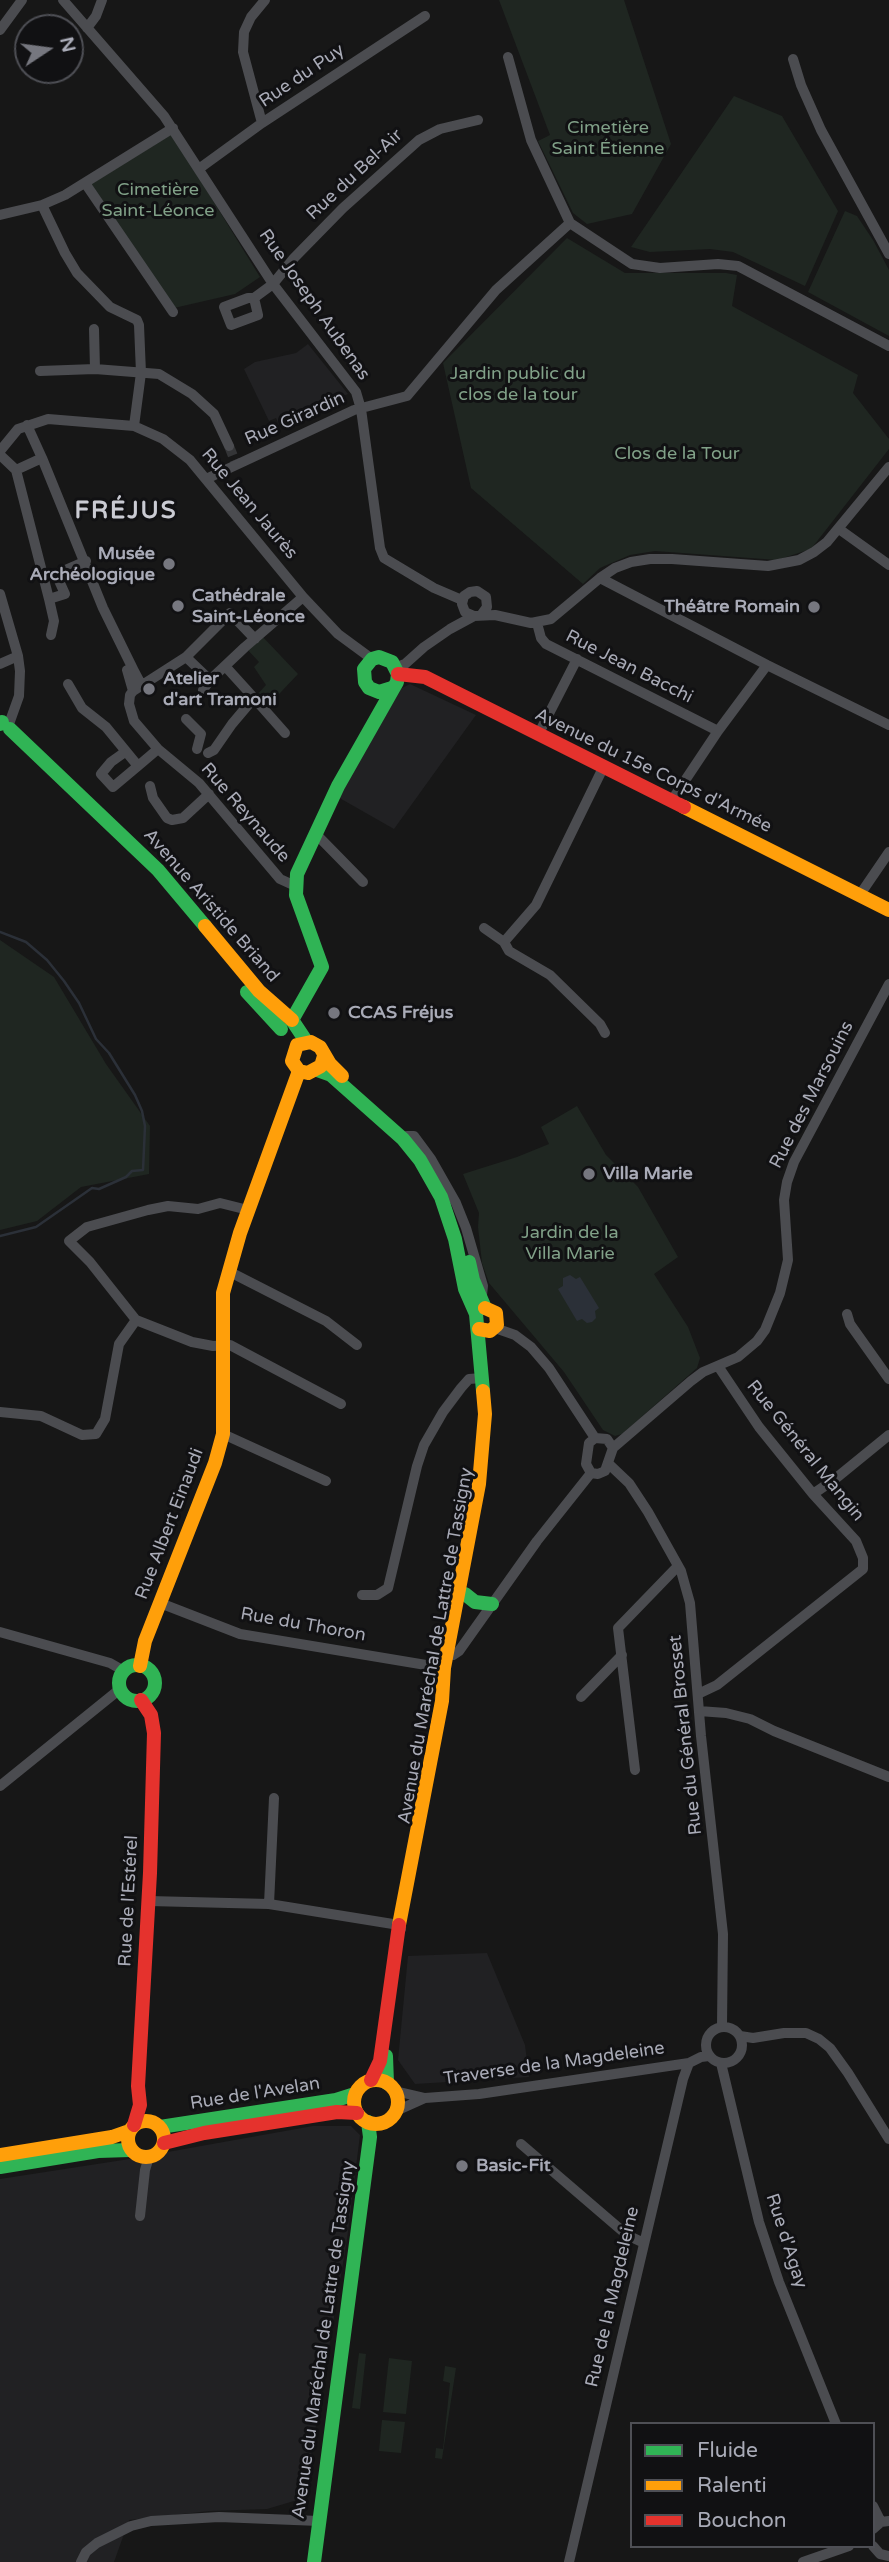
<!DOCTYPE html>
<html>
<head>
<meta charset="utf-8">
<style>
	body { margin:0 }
	#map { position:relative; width:889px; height:2562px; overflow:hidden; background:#171717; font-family:"Varela Round",sans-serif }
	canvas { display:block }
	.legend { position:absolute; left:630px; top:2422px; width:245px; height:126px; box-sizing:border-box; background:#111113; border:2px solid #4e4f55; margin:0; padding:9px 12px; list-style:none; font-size:21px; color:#a9abb7 }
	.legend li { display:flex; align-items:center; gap:14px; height:35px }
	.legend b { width:35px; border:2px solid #4e4f55 }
	.north { position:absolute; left:14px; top:14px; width:70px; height:70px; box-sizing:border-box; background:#111113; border:2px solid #4e4f55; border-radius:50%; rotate:77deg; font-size:19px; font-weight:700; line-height:28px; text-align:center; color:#a9abb7 }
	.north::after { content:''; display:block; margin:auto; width:24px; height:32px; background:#76777f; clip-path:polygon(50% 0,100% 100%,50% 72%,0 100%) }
</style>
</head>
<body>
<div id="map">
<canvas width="889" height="2562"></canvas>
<ul class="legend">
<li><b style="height:9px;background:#30b455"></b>Fluide</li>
<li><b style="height:9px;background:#ff9f0a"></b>Ralenti</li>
<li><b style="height:9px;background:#e5322d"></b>Bouchon</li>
</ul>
<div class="north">N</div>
</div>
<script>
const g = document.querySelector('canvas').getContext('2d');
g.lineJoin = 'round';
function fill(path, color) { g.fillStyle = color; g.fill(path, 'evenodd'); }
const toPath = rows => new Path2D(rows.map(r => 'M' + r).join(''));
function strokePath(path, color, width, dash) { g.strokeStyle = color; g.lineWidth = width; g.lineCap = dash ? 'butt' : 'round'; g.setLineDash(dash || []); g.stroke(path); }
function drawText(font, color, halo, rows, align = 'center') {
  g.font = font + ' "Varela Round",sans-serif'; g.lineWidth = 6; g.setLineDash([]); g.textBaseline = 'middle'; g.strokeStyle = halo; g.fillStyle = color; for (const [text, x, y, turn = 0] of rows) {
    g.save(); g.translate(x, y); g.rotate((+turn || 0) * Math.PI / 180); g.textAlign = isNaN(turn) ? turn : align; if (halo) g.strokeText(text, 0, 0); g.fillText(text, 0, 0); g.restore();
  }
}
fill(toPath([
	[308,344,348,394,279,425,276,418,269,421,244,369,255,362,296,353],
	[410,684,476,715,394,829,336,796,402,688],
	[487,1953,525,2045,529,2077,415,2084,398,2060,408,1956],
	[313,2126,351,2126,360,2135,347,2239,304,2498,267,2509,209,2511,129,2520,114,2562,0,2562,0,2179,123,2160]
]), '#212123');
fill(toPath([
	[499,0,624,0,671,144,632,214,587,224,573,213,538,141,550,135],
	[734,96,782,116,838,211,805,286,733,252,710,249,650,252,631,247],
	[172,134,260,277,235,294,174,308,91,184],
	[845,211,857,216,873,240,889,270,889,336,808,292],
	[567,238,625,273,726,273,737,275,732,306,858,375,853,393,889,439,889,449,811,549,777,560,655,551,630,555,600,568,583,584,471,488,443,363],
	[261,635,298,674,264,710,254,698,266,685,254,667,259,662,245,647],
	[0,940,54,977,106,1064,150,1126,149,1174,81,1187,37,1221,0,1230],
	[577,1106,606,1155,638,1187,678,1257,654,1274,688,1327,700,1358,697,1368,622,1434,615,1436,603,1430,564,1372,489,1283,482,1263,478,1227,479,1213,463,1174,517,1157,549,1144,541,1127],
	[359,2353,366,2354,360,2409,352,2408],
	[389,2358,412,2361,406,2414,383,2412],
	[445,2366,456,2368,442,2459,435,2458,436,2448,443,2449,450,2383,443,2381],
	[382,2420,405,2422,401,2453,379,2451]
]), '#1f2621');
fill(toPath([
	[570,1275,576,1279,580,1277,599,1308,595,1311,596,1318,592,1322,587,1323,582,1319,577,1321,558,1289,563,1286,563,1278]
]), '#2b3038');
strokePath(toPath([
	[0,932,26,942,47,960,64,981,79,1003,96,1039,109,1053,135,1095,142,1111,145,1126,143,1170,132,1171,126,1177,99,1189,92,1188,36,1227,0,1236]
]), '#2b3038', 2.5);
strokePath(toPath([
	[229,446,235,461]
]), '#343537', 10, [10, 5]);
strokePath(toPath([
	[63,0,164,116,273,284,356,392,361,409,380,548,384,558,434,588,462,600],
	[87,28,96,16,102,0],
	[0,30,22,0],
	[508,57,531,140,570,223,632,264,660,268,718,264,738,266,889,346],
	[793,59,801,85,821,130,889,254],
	[262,123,243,52,244,32,251,17,265,0],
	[200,168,262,123,425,16],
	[85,183,173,312],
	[42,205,65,253,77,273,110,307,137,320,139,325,141,373,134,426],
	[0,215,42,205,65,195,173,128],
	[254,298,258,315,231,325,224,307,248,298,254,298,273,284,294,258,343,208,419,140,440,129,478,120],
	[94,329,95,369],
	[40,371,95,369,159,374,192,394,214,414,229,446],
	[0,451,18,429,48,419,134,426,163,439,190,460,303,597,338,634,372,659],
	[0,455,16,470,42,458,27,425],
	[42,458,103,608,133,669],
	[16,470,49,599,54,621,51,635],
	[206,479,354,410,407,396,496,290,570,223],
	[839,529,889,565],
	[56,574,86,561],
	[44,578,56,574,65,594,49,599],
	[600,578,767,665,889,725],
	[0,594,18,656,20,671,19,696,9,724],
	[474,616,465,612,462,604,464,596,470,592,477,591,486,597,487,607,482,614],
	[537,623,541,638,546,644,718,731],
	[255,639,230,613,186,657,133,691,130,695,129,704,134,721,158,749,199,783,280,879,291,884],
	[186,657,210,680],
	[0,664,18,656],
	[397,667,405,664,424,647,450,629,474,616,495,615,531,623,551,619,600,578,615,568,631,562,650,559,672,559,768,566,799,560,814,552,827,542,889,467],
	[68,684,82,708,106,727,138,766,113,787,101,774,111,762,125,752],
	[203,690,210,680,245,647,303,597],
	[133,691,127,670,133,669,142,686],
	[254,698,285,733],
	[186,719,201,734,197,749],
	[538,735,577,659],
	[208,753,214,750,232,724,254,698,225,666],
	[138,766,158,749],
	[150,786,153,798,167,818,172,820,183,818,209,794],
	[672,800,718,731,767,665],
	[316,834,363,882],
	[859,896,889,852],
	[484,928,504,942,509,951,550,975,600,1024,605,1033],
	[504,942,536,905,603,768],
	[407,1136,414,1136,431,1159,456,1203,466,1228,483,1286,482,1295],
	[228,1271,326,1321,357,1345],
	[847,1314,850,1324,889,1379],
	[136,1320,192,1342,213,1346,230,1345,341,1404],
	[495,1328,515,1335,531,1347,549,1368,595,1438],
	[0,1412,41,1416,82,1435,96,1434,105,1419,119,1344,136,1320,90,1262,69,1241,87,1227,148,1210,168,1206,198,1209,220,1203,248,1210],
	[223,1434,326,1481],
	[613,1448,691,1381,703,1372,738,1357,757,1341,765,1330,780,1293,788,1260,784,1200,787,1182,794,1162,889,984],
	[609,1464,629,1483,648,1512,681,1571,690,1603,701,1736,723,1934,722,2026],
	[591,1473,598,1474,605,1471,613,1448,607,1439,595,1438],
	[591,1473,586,1464,589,1443,595,1438],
	[813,1494,835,1479,889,1435],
	[362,1595,377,1595,388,1588,417,1466,424,1445,443,1412,461,1388,469,1379,482,1378],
	[160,1603,240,1634,444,1668],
	[0,1632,110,1663,124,1671],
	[453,1655,459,1651,537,1541,591,1473],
	[698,1694,717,1685,863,1569,863,1558,856,1541,813,1494,759,1427,718,1366],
	[581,1697,622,1655],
	[699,1711,726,1713,750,1719,774,1731,889,1777],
	[635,1770,618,1628,678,1566],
	[0,1786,120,1689],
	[149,1901,269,1904,399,1925,401,1929],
	[269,1904,274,1798],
	'706 2045a18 18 0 1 1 36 0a18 18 0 1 1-36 0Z',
	[740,2036,753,2038,784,2033,806,2033,819,2039,830,2048,848,2073,889,2139],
	[721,2063,759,2222,779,2282,836,2424],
	[395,2091,425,2098],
	[396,2111,425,2098,479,2094,689,2063],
	[521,2144,627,2235,644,2243],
	[140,2216,145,2170,149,2157],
	[873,2506,881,2522],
	[873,2529,881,2522,889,2521],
	[873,2546,880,2554,889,2556],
	[81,2562,86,2552,97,2543,131,2526,151,2521,219,2517,319,2521],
	[569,2562,683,2079,689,2063,701,2057,709,2056],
	[803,2562,849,2546]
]), '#4b4c50', 10);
strokePath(toPath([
	[0,724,2,722],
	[10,729,158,870,205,926],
	[247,992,281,1029],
	[306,1041,292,1020,322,967,296,895,297,874,338,786,397,682,398,674,392,662,379,657,372,659,364,669,365,682,369,688,379,692,392,688],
	[317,1070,331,1075,403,1139,420,1160,441,1197,455,1239,465,1289,476,1314,483,1391],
	[469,1262,473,1280,485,1308],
	[465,1594,475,1602,492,1604],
	'119 1683a18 18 0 1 1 36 0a18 18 0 1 1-36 0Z',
	[386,2056,387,2083],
	[160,2127,336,2100,355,2094],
	[0,2167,98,2151,130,2150],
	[314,2562,370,2137,368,2122]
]), '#30b455', 14);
strokePath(toPath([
	[684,807,889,910],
	[205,926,259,991,292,1020],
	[324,1056,321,1066,308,1073,299,1071,292,1061,297,1045,311,1042,320,1047,330,1064,342,1076],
	[479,1329,490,1331,497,1325,496,1313,485,1308],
	[140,1666,145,1641,215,1463,223,1434,223,1293,240,1233,299,1071],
	[399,1925,442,1701,444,1668,479,1484,485,1414,483,1391],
	'354 2102a22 22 0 1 1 44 0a22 22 0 1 1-44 0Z',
	'128 2139a18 18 0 1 1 36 0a18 18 0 1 1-36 0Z',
	[0,2155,112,2137,129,2131]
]), '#ff9f0a', 14);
strokePath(toPath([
	[398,674,425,677,684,807],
	[371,2080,380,2061,399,1925],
	[134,2125,140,2105,138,2086,150,1873,154,1733,151,1715,141,1700],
	[164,2143,204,2133,337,2112,357,2113]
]), '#e5322d', 14);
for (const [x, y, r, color] of [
	[169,564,7,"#76777f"],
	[178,606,7,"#76777f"],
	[814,607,7,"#76777f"],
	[149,689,7,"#76777f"],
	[334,1013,7,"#76777f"],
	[589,1174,7,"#76777f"],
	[462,2166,7,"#76777f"]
]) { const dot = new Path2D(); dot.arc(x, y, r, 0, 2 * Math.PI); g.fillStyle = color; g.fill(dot); strokePath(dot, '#111113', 2.5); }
drawText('18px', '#a9abb7', '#111113', [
	["Rue du Puy",302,76,-34],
	["Rue du Bel-Air",355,175,-43],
	["Rue Joseph Aubenas",314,305,55],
	["Rue Girardin",295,419,-24],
	["Rue Jean Jaurès",249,504,50],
	["Rue Jean Bacchi",629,667,27],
	["Avenue du 15e Corps d'Armée",653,771,26],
	["Rue Reynaude",245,813,49],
	["Avenue Aristide Briand",211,906,49],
	["Rue des Marsouins",812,1095,-63],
	["Rue Général Mangin",805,1451,51],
	["Rue Albert Einaudi",170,1524,-69],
	["Rue du Thoron",303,1625,10],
	["Avenue du Maréchal de Lattre de Tassigny",436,1646,-80],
	["Rue du Général Brosset",686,1735,-96],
	["Rue de l'Estérel",129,1901,-87],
	["Traverse de la Magdeleine",554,2064,-8],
	["Rue de l'Avelan",255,2094,-9],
	["Rue d'Agay",786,2241,72],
	["Rue de la Magdeleine",613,2297,-77],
	["Avenue du Maréchal de Lattre de Tassigny",324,2340,-82]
]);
drawText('18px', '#81a188', '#111113', [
	["Cimetière",608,128],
	["Saint Étienne",608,149],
	["Cimetière",158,190],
	["Saint-Léonce",158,211],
	["Jardin public du",518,374],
	["clos de la tour",518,395],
	["Clos de la Tour",677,454],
	["Jardin de la",570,1233],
	["Villa Marie",570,1254]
]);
drawText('bold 18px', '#a9abb7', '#111113', [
	["Musée",155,554,"right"],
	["Archéologique",155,575,"right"],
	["Cathédrale",192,596],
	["Saint-Léonce",192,617],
	["Théâtre Romain",800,607,"right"],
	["Atelier",163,679],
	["d'art Tramoni",163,700],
	["CCAS Fréjus",348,1013],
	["Villa Marie",603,1174],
	["Basic-Fit",476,2166]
], 'left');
g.letterSpacing = '2px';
drawText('bold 24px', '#cacbd3', '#111113', [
	["FRÉJUS",126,512]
]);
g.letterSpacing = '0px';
</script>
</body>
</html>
